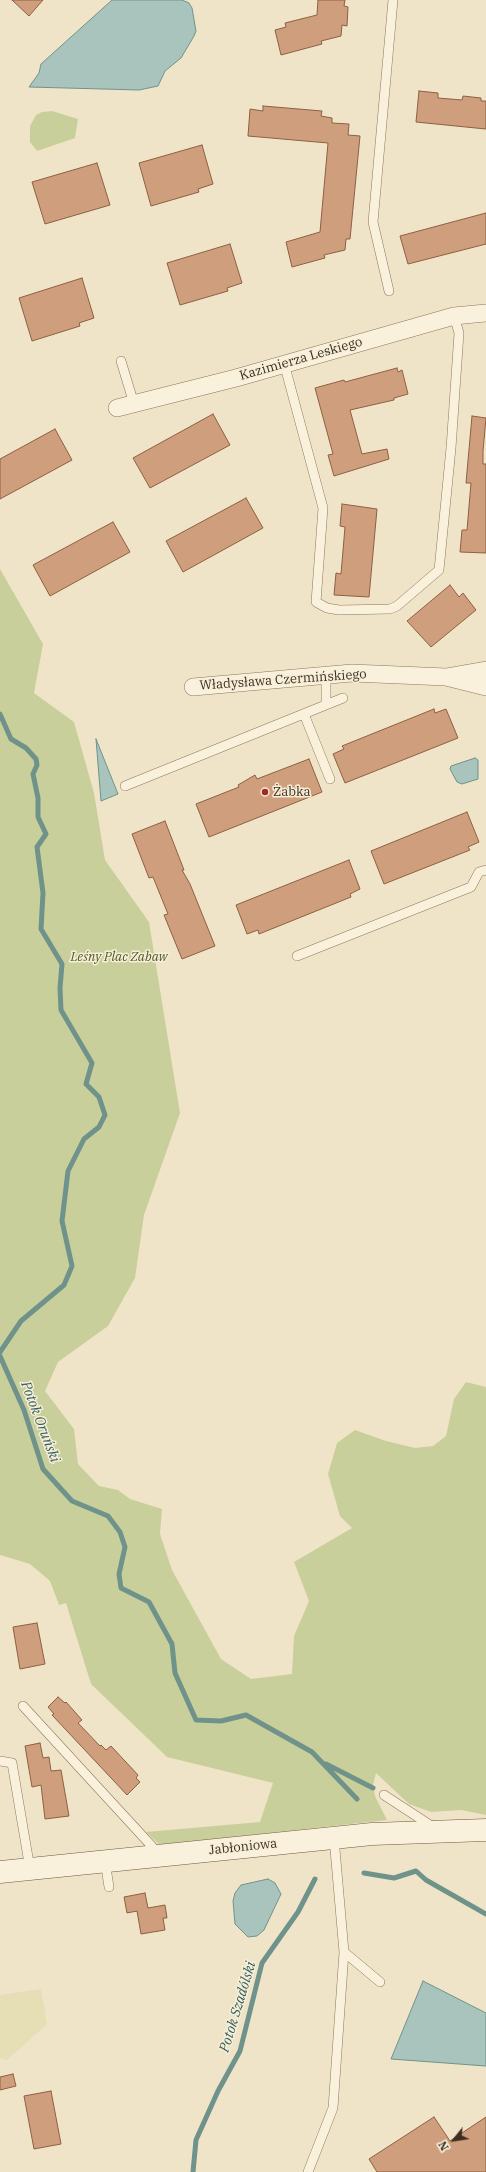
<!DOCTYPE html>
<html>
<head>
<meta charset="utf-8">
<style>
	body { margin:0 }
	#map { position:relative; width:486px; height:2172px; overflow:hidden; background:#f0e4c8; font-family:"IBM Plex Serif",serif }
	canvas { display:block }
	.north { position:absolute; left:434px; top:2120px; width:40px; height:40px; -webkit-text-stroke:3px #f7eed8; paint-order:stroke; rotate:240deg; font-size:11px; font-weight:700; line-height:16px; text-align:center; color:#3d2e20 }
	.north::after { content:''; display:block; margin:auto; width:14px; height:18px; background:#3d2e20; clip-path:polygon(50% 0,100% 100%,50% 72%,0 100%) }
</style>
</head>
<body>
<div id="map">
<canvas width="486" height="2172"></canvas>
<div class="north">N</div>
</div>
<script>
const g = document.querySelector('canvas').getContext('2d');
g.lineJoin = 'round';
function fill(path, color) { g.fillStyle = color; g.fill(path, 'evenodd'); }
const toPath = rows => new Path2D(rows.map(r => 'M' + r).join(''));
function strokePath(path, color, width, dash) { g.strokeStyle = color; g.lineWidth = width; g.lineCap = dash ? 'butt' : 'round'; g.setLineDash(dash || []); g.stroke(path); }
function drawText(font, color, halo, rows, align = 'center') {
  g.font = font + ' "IBM Plex Serif",serif'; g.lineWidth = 3; g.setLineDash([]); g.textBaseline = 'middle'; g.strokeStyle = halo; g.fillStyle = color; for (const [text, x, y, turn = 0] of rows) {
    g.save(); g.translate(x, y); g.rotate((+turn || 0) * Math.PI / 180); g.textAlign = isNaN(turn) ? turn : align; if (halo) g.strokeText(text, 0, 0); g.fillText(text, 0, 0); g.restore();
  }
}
fill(toPath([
	[41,1989,47,2024,7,2060,0,2058,0,1995]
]), '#e6deb5');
fill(toPath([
	[52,111,78,119,75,138,37,151,30,142,30,126,36,115,42,112],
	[0,569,43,644,34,693,74,722,94,793,105,860,149,922,180,1113,144,1215,135,1278,108,1326,58,1362,45,1391,74,1429,78,1464,99,1486,118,1490,130,1499,162,1509,160,1534,172,1570,221,1659,251,1679,292,1674,294,1636,309,1601,294,1562,352,1528,340,1516,328,1474,337,1443,355,1430,386,1441,415,1448,433,1446,446,1436,454,1399,466,1382,486,1387,486,1815,461,1810,431,1812,409,1804,376,1773,373,1785,375,1796,387,1820,160,1845,146,1832,260,1822,273,1783,167,1757,91,1684,66,1603,59,1605,50,1581,30,1564,0,1555]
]), '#c9cf9b');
const water = toPath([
	[112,0,182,0,189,3,192,8,196,31,194,36,181,58,165,71,158,86,139,90,29,87,39,73,41,64,112,0],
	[96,739,118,794,101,801,96,739],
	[475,758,478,760,478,779,462,784,457,782,450,769,451,766,475,758],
	[268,1879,275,1883,281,1894,264,1930,257,1936,248,1937,235,1924,233,1901,235,1893,241,1885,268,1879],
	[423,1981,486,2013,486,2066,391,2059,423,1981]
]);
fill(water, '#a9c4bc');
strokePath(water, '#6f938a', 1);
strokePath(toPath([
	[0,714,11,739,26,748,36,759,37,765,33,774,38,798,38,817,46,834,37,847,43,893,41,929,62,964,60,988,61,1010,92,1063,86,1084,99,1097,105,1115,99,1127,84,1139,68,1171,62,1221,72,1266,64,1285,21,1321,0,1352],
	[0,1356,24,1410,43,1469,72,1501,108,1516,120,1532,125,1547,119,1574,121,1588,149,1602,172,1644,175,1673,196,1720,221,1721,246,1715,312,1752,357,1799],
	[326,1764,373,1788],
	[364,1873,394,1878,416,1871,426,1880,486,1914],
	[193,2172,196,2140,218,2091,240,2051,262,1963,298,1912,315,1879]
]), '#6f938a', 5);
const building = toPath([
	[12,0,43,0,29,16,12,0],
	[318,0,345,0,344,6,348,7,347,26,342,25,341,36,321,41,322,44,281,55,275,30,286,27,285,23,317,15,318,0],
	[419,91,438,93,438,98,462,100,463,96,481,98,481,101,486,101,486,129,416,122,419,91],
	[263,106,322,111,321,116,332,118,332,123,349,124,348,135,360,136,350,239,346,239,345,250,324,255,325,258,292,267,286,242,320,232,328,143,248,136,250,109,263,111,263,106],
	[202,145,213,184,198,189,199,192,151,206,139,163,202,145],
	[97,163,110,205,45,224,32,182,97,163],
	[486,213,486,244,408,264,400,236,486,213],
	[230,244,242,283,227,288,228,291,180,305,167,263,230,244],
	[82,278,94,318,79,323,80,326,32,341,19,298,82,278],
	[397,368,398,372,402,370,408,394,394,398,394,400,350,410,362,454,387,449,389,459,334,476,328,455,333,454,315,388,344,380,345,382,397,368],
	[213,414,230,445,150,488,133,458,213,414],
	[472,416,486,418,483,451,483,464,486,464,486,553,460,552,462,530,467,530,471,483,466,483,472,416],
	[55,429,72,460,0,499,0,459,55,429],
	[246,498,263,528,183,572,166,541,246,498],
	[342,504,377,509,369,597,334,595,336,573,341,574,345,527,340,526,342,504],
	[113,522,130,552,50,596,33,565,113,522],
	[450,585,459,597,463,593,476,610,431,647,407,621,450,585],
	[434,709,435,713,446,709,458,738,345,783,333,754,344,749,342,746,434,709],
	[309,759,322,792,209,837,196,804,239,787,238,785,255,775,257,779,309,759],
	[467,812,479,842,468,847,470,850,384,884,371,851,467,812],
	[165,821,184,870,182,870,190,884,215,946,182,959,164,915,168,914,153,877,149,878,132,834,165,821],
	[349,860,360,889,350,894,351,897,259,934,258,930,247,934,236,905,349,860],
	[37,1623,45,1664,20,1669,13,1627,37,1623],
	[58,1697,65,1703,66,1702,82,1720,78,1723,100,1746,101,1745,106,1750,111,1746,138,1775,136,1778,140,1782,127,1795,52,1715,54,1714,48,1707,58,1697],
	[40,1743,43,1758,49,1757,51,1771,61,1770,69,1816,45,1819,41,1785,32,1787,25,1746,40,1743],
	[145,1893,148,1908,165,1905,167,1918,163,1918,165,1930,141,1934,137,1911,127,1913,124,1897,145,1893],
	[13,2074,16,2086,0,2090,0,2077,13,2074],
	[51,2091,61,2144,34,2149,24,2096,51,2091],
	[434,2117,450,2141,486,2117,486,2172,377,2172,369,2159,434,2117]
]);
fill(building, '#cf9f7d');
strokePath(building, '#8d5f41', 1);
const lane = toPath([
	[389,291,373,222,393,0],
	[121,361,134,404],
	[284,363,323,508,316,602,327,608,339,610,390,609,397,606,439,570,451,448,459,333,454,316],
	[326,676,326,705],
	[304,714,330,779],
	[125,786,343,698],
	[297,956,471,887,479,872,486,870],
	[23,1706,159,1854],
	[0,1761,12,1763,30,1869],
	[384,1795,433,1827],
	[105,1861,109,1887],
	[344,1952,380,1982],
	[308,2172,333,2108,344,1952,334,1838]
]);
const street = toPath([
	[117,408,236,378,454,316,486,313],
	[446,677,486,687],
	[193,687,352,673,446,677,486,670]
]);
const secondary = toPath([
	[0,1872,372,1834,486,1830]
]);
strokePath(lane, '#8d765c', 10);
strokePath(street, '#8d765c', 18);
strokePath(secondary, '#6f573f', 23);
strokePath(lane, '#faf1dc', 9);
strokePath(street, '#faf1dc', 17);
strokePath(secondary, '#faf1dc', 22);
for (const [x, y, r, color] of [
	[265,792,4,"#9e2a2b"]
]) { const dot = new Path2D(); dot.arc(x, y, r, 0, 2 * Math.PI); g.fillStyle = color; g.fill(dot); strokePath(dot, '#f7eed8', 1.5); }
drawText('13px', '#3d2e20', '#f7eed8', [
	["Kazimierza Leskiego",301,359,-16],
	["Władysława Czermińskiego",283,680,-4],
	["Jabłoniowa",243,1847,-6]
]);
drawText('13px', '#3d2e20', '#f7eed8', [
	["Żabka",273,792]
], 'left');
drawText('italic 13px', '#4d5a26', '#f7eed8', [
	["Leśny Plac Zabaw",119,957]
]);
drawText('italic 14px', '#2f5d5a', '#f7eed8', [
	["Potok Oruński",40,1422,69],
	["Potok Szadólski",238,2007,-73]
]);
</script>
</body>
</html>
